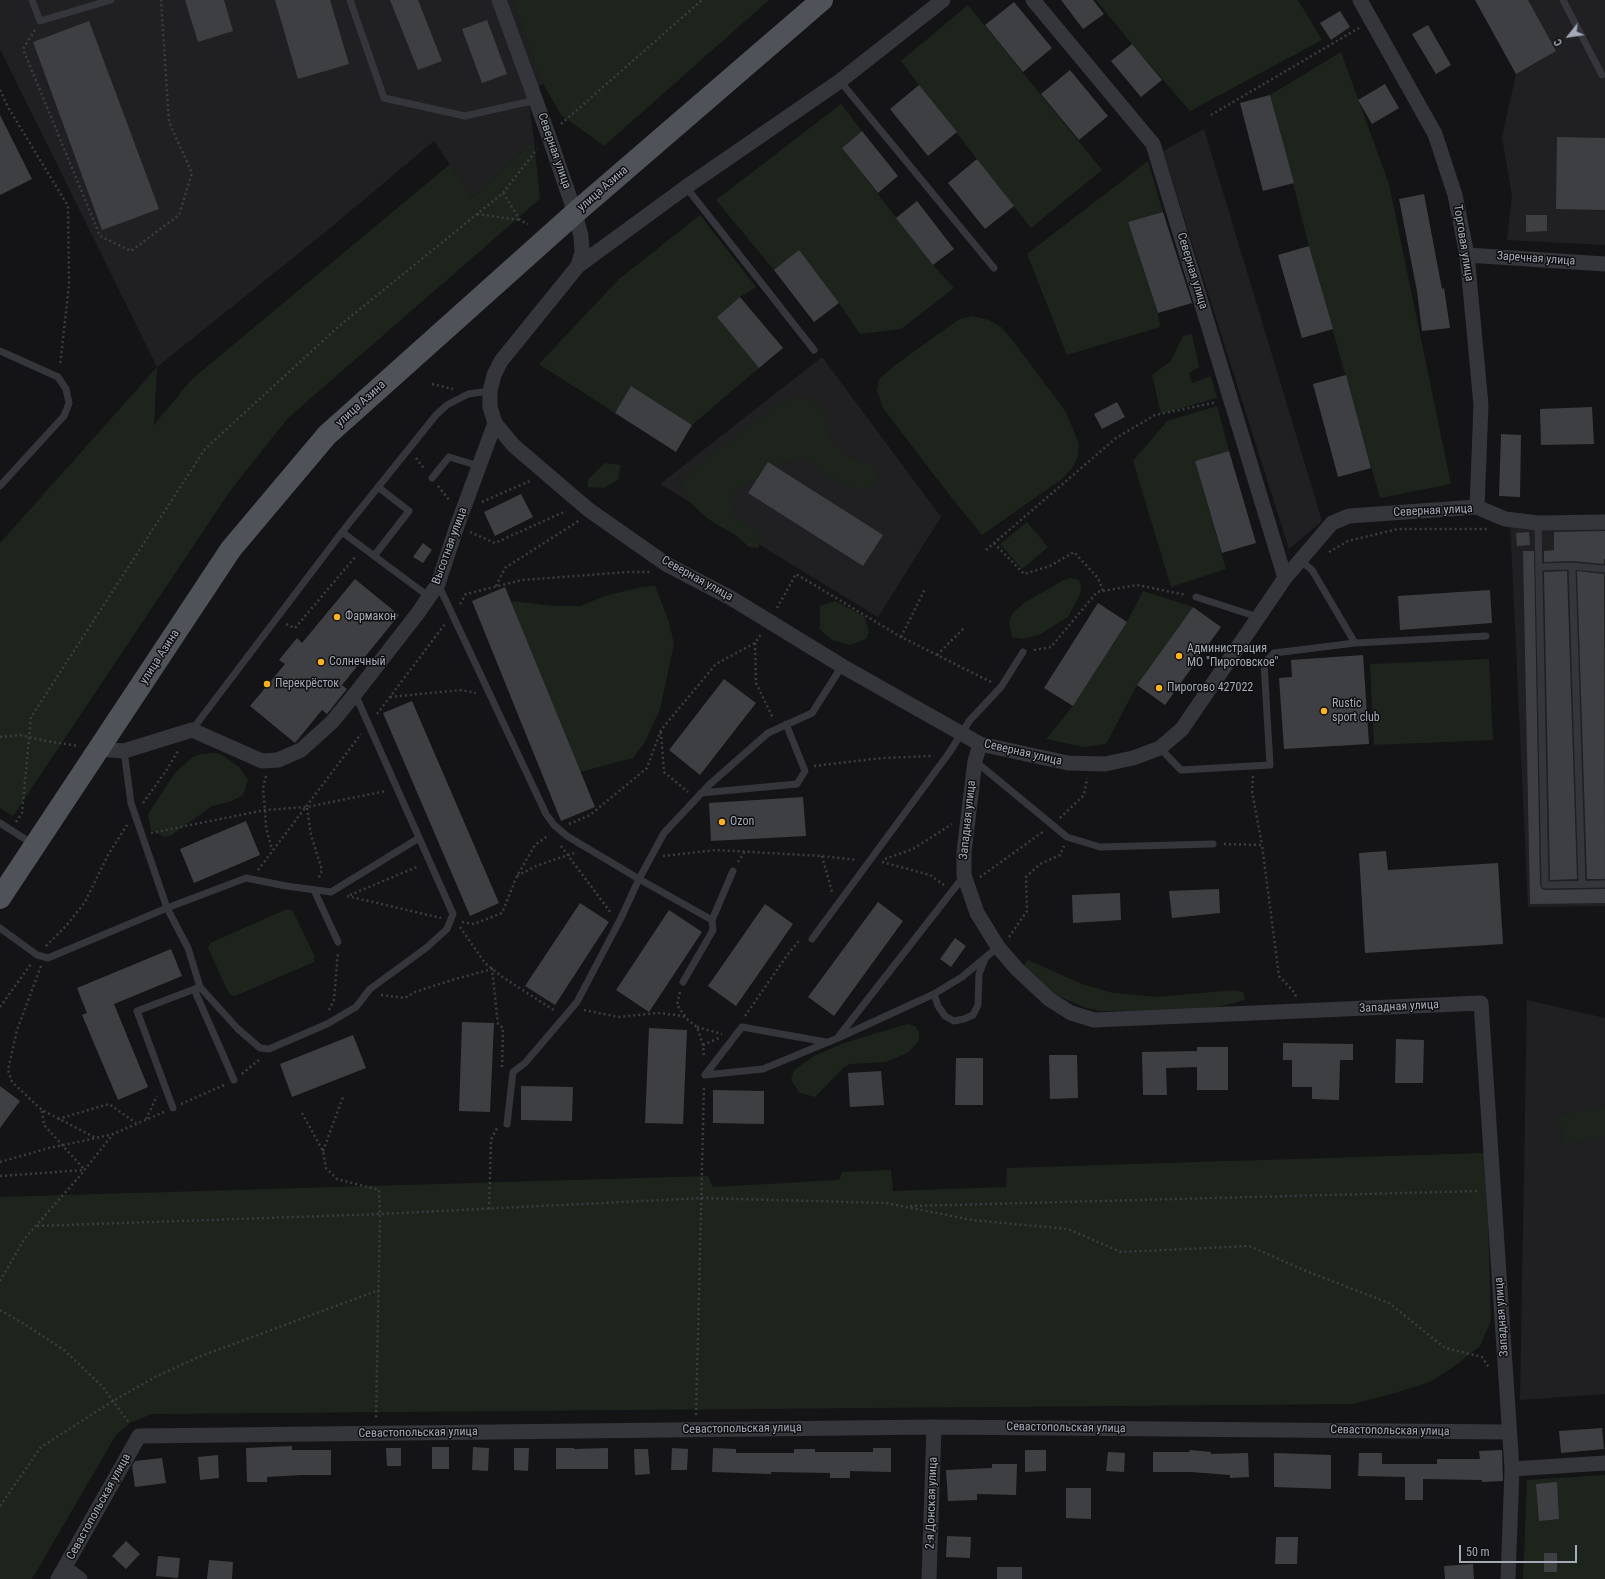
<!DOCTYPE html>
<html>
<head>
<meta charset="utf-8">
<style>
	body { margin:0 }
	#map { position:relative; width:1605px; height:1579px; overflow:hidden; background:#141416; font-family:"Roboto Condensed",sans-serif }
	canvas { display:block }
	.north { position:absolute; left:1549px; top:16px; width:40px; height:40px; -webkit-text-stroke:3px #0f0f11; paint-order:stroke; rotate:240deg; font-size:11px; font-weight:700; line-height:16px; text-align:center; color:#a4aab7 }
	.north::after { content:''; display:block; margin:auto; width:14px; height:18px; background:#a4aab7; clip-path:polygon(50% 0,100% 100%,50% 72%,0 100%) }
	.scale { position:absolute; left:1459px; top:1545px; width:118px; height:18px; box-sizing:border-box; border:2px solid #a4aab7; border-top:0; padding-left:5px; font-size:12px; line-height:14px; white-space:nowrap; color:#a4aab7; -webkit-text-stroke:3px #0f0f11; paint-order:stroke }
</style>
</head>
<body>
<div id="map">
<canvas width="1605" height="1579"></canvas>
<div class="north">С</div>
<div class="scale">50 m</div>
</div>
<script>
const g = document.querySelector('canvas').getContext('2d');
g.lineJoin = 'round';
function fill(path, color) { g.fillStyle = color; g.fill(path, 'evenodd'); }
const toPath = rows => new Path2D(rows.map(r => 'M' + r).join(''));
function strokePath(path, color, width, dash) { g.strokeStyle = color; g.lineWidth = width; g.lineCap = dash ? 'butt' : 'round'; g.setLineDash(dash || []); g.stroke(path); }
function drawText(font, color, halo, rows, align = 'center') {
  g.font = font + ' "Roboto Condensed",sans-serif'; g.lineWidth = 3; g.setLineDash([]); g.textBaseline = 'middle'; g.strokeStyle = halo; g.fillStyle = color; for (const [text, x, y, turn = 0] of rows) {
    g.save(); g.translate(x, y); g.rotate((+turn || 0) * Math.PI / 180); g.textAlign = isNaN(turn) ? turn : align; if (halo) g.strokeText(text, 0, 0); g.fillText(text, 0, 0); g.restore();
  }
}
fill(toPath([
	[0,0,632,0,528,97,534,140,473,198,434,141,324,233,157,367,0,49],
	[1475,0,1605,0,1605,245,1507,240,1512,196,1502,137,1516,74],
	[1204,129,1322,521,1289,549,1163,151],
	[822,357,941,517,878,617,660,484],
	[1510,519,1605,520,1605,906,1528,907],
	[1527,1000,1605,1018,1605,1394,1520,1400]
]), '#202023');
fill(toPath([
	[514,0,769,0,604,146,561,115,541,80],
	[1096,0,1298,0,1322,40,1190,111,1132,44],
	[968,5,1102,170,1031,228,919,85,901,61],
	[1341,52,1389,184,1451,484,1380,498,1309,246,1270,95],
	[841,104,862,131,842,148,933,265,954,288,901,329,860,334,839,303,799,251,774,270,716,200],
	[534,140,540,199,288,418,230,491,13,816,0,808,0,543,157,367,154,425,192,379,450,164,473,198],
	[1148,161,1163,212,1128,222,1158,313,1160,327,1067,355,1027,254],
	[700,215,756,287,740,297,717,317,759,368,692,425,632,387,615,413,539,364,619,279],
	[971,316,989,320,1001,327,1013,341,1066,412,1079,444,1078,456,1073,467,1062,479,982,535,951,497,883,408,877,391,879,379,898,363,958,320],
	[1192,334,1199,367,1189,373,1192,383,1211,376,1217,398,1161,414,1152,375,1171,361,1183,336],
	[798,396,814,401,821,405,829,437,834,444,846,456,872,464,878,479,874,486,857,489,833,479,805,458,796,458,780,464,742,487,730,498,732,514,738,520,752,527,761,541,758,548,749,547,737,536,708,519,689,501,682,485,684,477,774,407],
	[1217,406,1229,451,1195,461,1226,569,1171,587,1133,461,1167,421],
	[605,463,620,465,618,480,604,488,588,487,588,479],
	[1027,522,1048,547,1022,569,1000,544],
	[1070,578,1079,580,1081,587,1080,595,1068,617,1039,635,1022,639,1012,637,1009,623,1012,614,1024,603,1062,581],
	[655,586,669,622,674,644,660,709,645,742,633,758,580,772,511,601,555,606,580,606,605,596,641,587],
	[1143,591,1193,607,1137,685,1106,744,1083,747,1046,739,1073,706,1127,622],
	[835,601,864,616,869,632,866,639,850,645,832,640,820,630,820,606],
	[1489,659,1493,740,1374,745,1370,664],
	[217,753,224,756,239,767,248,780,243,795,229,802,212,806,172,835,165,837,151,830,148,814,175,773,193,757,201,754],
	[287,909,293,911,315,957,314,962,235,996,229,994,208,948,210,943],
	[1028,960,1082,984,1113,993,1157,997,1234,990,1243,992,1245,1000,1207,1010,1099,1011,1083,1007,1037,986,1023,966],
	[907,1024,915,1026,919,1032,919,1040,909,1052,886,1062,850,1064,843,1068,815,1097,800,1093,791,1080,794,1070,814,1056,844,1043],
	[1605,1107,1605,1136,1564,1144,1559,1116],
	[1486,1153,1491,1320,1480,1346,1455,1366,1430,1382,1395,1393,1353,1404,152,1414,130,1423,116,1435,32,1579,0,1579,0,1197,708,1176,713,1187,839,1180,842,1172,891,1170,893,1191,1006,1187,1007,1168],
	[1605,1475,1605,1579,1523,1579,1527,1480]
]), '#1c241c');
fill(toPath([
	[185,0,224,0,233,31,198,42],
	[275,0,330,0,349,64,298,79],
	[390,0,418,0,442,61,418,70],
	[1061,0,1093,0,1104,14,1083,29],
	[1475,0,1528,0,1556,51,1516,74],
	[1014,2,1052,48,1023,72,985,25],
	[1340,11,1350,27,1331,40,1320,23],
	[487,20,507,74,482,83,462,29],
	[89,21,159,209,102,230,33,42],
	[1428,25,1451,65,1436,74,1412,34],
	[1132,44,1162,80,1141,97,1111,61],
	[1070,70,1108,116,1079,140,1041,94],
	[1385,84,1399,108,1372,124,1358,100],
	[919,85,957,132,928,156,890,109],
	[1270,95,1294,183,1263,191,1240,103],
	[0,115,32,179,0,195],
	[862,131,898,176,878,193,842,148],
	[1557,137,1605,138,1605,210,1556,209],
	[977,159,1014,206,985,229,948,183],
	[1424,194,1442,289,1444,288,1450,328,1422,331,1417,291,1399,199],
	[917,201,954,249,933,265,896,218],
	[1163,212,1192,303,1158,313,1128,222],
	[1526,215,1547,215,1547,231,1526,232],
	[1309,246,1333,329,1302,338,1278,255],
	[799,250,839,303,814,322,774,270],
	[740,297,783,348,759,368,717,317],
	[1346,375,1371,468,1338,477,1313,384],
	[631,386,692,425,676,452,615,413],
	[1117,402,1125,417,1102,429,1094,414],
	[1592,407,1594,444,1541,445,1540,409],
	[1501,434,1521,435,1520,497,1499,496],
	[1229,451,1256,543,1222,553,1195,461],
	[768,462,883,535,863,566,748,493],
	[521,494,533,517,495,536,484,512],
	[1605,531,1605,559,1604,559,1604,564,1572,561,1544,562,1544,551,1554,550,1554,532],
	[1529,532,1530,545,1517,546,1516,533],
	[423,543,432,550,423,563,413,557],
	[1523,551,1534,551,1540,885,1542,889,1545,890,1605,889,1605,903,1530,904],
	[1567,571,1577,879,1550,880,1544,572],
	[1577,571,1604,574,1605,879,1587,879],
	[355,579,399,615,342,685,347,689,327,714,322,710,295,743,250,706,285,664,279,660,297,638,302,643],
	[505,587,595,807,561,821,472,601],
	[1490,590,1492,623,1400,630,1398,596],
	[1098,603,1127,622,1073,706,1044,688],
	[1193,607,1221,627,1165,705,1137,685],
	[1363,655,1369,744,1284,749,1279,678,1292,677,1291,660],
	[724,679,756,703,700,775,669,750],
	[412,701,499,903,470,916,383,713],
	[803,797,806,836,711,841,709,803],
	[246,821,260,855,194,883,180,849],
	[1386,851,1388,870,1498,863,1503,944,1365,953,1359,853],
	[1219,889,1220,913,1172,918,1169,891],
	[1120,893,1121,920,1073,923,1072,895],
	[878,902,903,921,834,1016,808,997],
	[580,903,609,922,555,1005,525,986],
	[765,904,793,924,736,1006,708,986],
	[669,910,702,932,649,1012,616,990],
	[955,938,966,946,951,967,940,959],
	[171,949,182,976,114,1004,148,1087,118,1100,82,1015,87,1013,77,988],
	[462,1022,494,1023,490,1112,459,1111],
	[649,1028,687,1030,683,1124,645,1123],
	[353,1035,366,1068,292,1097,280,1064],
	[1396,1039,1424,1040,1423,1083,1395,1083],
	[1283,1043,1353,1044,1353,1060,1340,1060,1339,1100,1312,1099,1312,1087,1292,1087,1292,1060,1283,1060],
	[1197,1047,1228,1047,1228,1090,1197,1090,1197,1067,1166,1068,1167,1095,1143,1095,1142,1052,1197,1051],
	[1049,1055,1077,1055,1078,1098,1050,1099],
	[956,1058,983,1058,983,1105,955,1105],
	[881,1071,884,1105,850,1107,848,1073],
	[0,1086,20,1101,0,1128],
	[521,1086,573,1087,572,1121,521,1120],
	[713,1090,764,1091,764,1124,713,1123],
	[1602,1428,1604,1449,1561,1453,1559,1431],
	[292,1446,292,1450,331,1450,331,1475,301,1475,267,1477,267,1482,247,1482,246,1448],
	[432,1447,449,1447,449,1469,432,1469],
	[473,1447,489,1448,488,1471,472,1470],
	[386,1448,401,1448,401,1466,387,1466],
	[514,1448,529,1448,528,1471,514,1470],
	[556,1448,574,1448,574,1449,608,1448,608,1469,556,1469],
	[672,1448,688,1449,687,1470,671,1470],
	[713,1448,736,1449,736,1453,794,1453,794,1449,815,1449,815,1452,873,1452,873,1448,891,1448,891,1472,850,1471,850,1478,830,1478,830,1473,771,1472,771,1474,712,1472],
	[634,1449,648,1449,650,1474,635,1475],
	[1025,1450,1046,1450,1046,1471,1025,1472],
	[1190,1450,1211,1452,1211,1454,1248,1453,1249,1477,1230,1478,1230,1475,1191,1472,1153,1472,1153,1452,1189,1452],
	[1502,1450,1503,1481,1482,1482,1482,1480,1423,1479,1423,1500,1405,1500,1405,1477,1358,1476,1359,1453,1382,1453,1382,1464,1437,1464,1437,1459,1480,1459,1479,1451],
	[1108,1452,1125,1453,1124,1472,1106,1471],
	[1274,1453,1331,1455,1331,1489,1274,1487],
	[218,1455,219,1478,200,1480,198,1457],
	[162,1458,166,1483,135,1487,132,1466,135,1461],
	[992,1464,1017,1464,1016,1495,977,1494,977,1500,948,1501,946,1470,992,1468],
	[1557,1482,1559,1519,1539,1521,1536,1484],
	[1066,1488,1091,1488,1091,1519,1066,1518],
	[947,1536,971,1537,970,1558,946,1557],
	[1276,1537,1298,1537,1297,1564,1275,1564],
	[126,1541,140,1554,126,1569,112,1556],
	[1544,1553,1557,1553,1557,1572,1544,1572],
	[158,1556,180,1558,178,1578,156,1576],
	[209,1560,233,1562,232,1579,207,1579],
	[1473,1564,1474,1579,1445,1579,1444,1566],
	[997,1567,1022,1567,1022,1579,997,1579]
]), '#3e3f43');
strokePath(toPath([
	[35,30,23,49,100,236,131,251,179,215,192,173,169,122,161,0],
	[0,90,8,107,68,206,69,285,60,366],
	[1211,115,1359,28],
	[561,124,702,0],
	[503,193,520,220,528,224],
	[477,214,520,220],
	[432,384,453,389],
	[416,458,425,470],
	[438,486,450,501],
	[482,502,532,480],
	[470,532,495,543,566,511],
	[994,543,1024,574,1050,566,1074,552,1098,578,1103,591],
	[986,550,1116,438,1155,415,1213,403,1216,404],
	[1329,552,1348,541,1398,529,1487,529],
	[496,586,505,568,580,520],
	[460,604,466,594,522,580,628,572,651,572],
	[777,608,796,574,901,637,991,682],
	[286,624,295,628,356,556],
	[901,637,925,589],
	[755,643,756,683,773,718],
	[1034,650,1051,647,1097,592,1137,585,1186,595],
	[937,655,964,628],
	[390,697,461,690,476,693],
	[377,714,445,624],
	[661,732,664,772,688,792],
	[0,737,20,735,41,740,78,746],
	[814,766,882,758,933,756],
	[266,776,263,788,265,810,266,827,272,850],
	[1253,776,1252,791,1262,845],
	[143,803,166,771,178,751],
	[307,808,311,835,322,870,318,880],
	[1060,818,1084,795,1087,778],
	[16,822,22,813,31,717,205,449,338,327,503,193,537,149],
	[569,824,590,815,647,768,661,730,716,664,755,643,762,633],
	[151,833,265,810,307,807,386,791],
	[1224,844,1262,845,1279,976,1295,993,1296,998],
	[561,846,611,913],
	[663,856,716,850,822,856,857,860],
	[822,856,832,892],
	[885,859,913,849,952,824],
	[738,862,745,851],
	[882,862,930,875,944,885],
	[258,870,361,734],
	[517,876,536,866,574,853],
	[980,877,1044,831],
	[350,895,419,866],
	[347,896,441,918],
	[462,922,474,924,502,913,517,876,535,845,549,835],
	[460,927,485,963,501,976,555,1011],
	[1009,937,1027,911,1026,877,1040,864,1060,855,1064,846],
	[46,946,66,926,85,902,108,855,127,825],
	[41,966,17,1030,8,1070,12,1082,42,1110,96,1138,113,1134,164,1112],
	[680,992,677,1005,685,1016],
	[381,995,405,998,415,992,452,980,492,969,498,1024,503,1028,502,1069],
	[0,1007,31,964],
	[329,1010,334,1000,338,952],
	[584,1010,619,1017,658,1013,683,1016,697,1027,703,1045,704,1057],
	[745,1016,788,954,798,942,802,941],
	[697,1027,722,1034],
	[703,1045,719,1038],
	[242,1074,260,1059],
	[181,1104,224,1085],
	[42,1111,44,1125,84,1169],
	[302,1113,323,1151,326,1168,337,1179,379,1190,380,1214,376,1419],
	[58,1119,109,1104,136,1123],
	[146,1119,157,1096],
	[323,1151,343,1097],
	[0,1162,49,1148,97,1138],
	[0,1176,84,1170],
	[910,1206,1479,1191],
	[489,1209,491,1140,497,1128],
	[37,1226,380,1214,702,1198,886,1203,972,1220,1068,1229,1121,1252,1249,1246,1306,1271,1389,1303,1445,1348,1482,1357,1489,1368],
	[0,1281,25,1238,79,1177,113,1134],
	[0,1310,26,1325,64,1350,102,1386,130,1424],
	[696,1415,704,1086],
	[0,1506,41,1447,113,1401,157,1376,201,1356,379,1290]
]), '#3a3d42', 2.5, [2, 3]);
strokePath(toPath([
	[32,0,40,21,111,0],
	[350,0,384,98,465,116,536,100],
	[1563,0,1602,75],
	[840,81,994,268],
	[686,187,814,350],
	[0,351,58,377,66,389,69,403,64,416,0,486],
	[432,478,449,457,479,466],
	[1538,523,1545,885,1605,884],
	[342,532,428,596],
	[374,556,409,511,378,487],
	[1572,566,1582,884],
	[1540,567,1572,566,1605,569],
	[438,584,546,814,554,825,567,836,639,879,712,920,713,930,683,982],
	[1196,597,1258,617],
	[1355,643,1486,636],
	[192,730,342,532,436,415,447,405,468,394,490,391],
	[1160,748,1181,770,1270,765,1264,663,1274,653,1355,643,1312,570,1300,560],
	[124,751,131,803,167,908,188,948,200,987,137,1011,173,1108],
	[975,761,1067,837,1100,847,1213,844],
	[701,793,797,784,805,771,786,724],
	[0,823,33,844],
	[314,890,338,942],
	[712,920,733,871],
	[0,928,37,955,48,958,167,908,246,878,286,886,331,892,419,838],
	[812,939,949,753,970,720,1001,687,1023,652],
	[200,987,238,1029,260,1048,269,1049,327,1024,356,1007,370,989,426,948,447,929,453,914,355,694],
	[194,989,234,1080],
	[934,994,938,1006,945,1016,954,1021,964,1019,973,1015,978,1005,979,974,985,959],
	[839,1036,964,876],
	[826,1042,742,1027,705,1075,763,1069,838,1038,934,994,962,977,998,947],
	[507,1124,513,1072,525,1063,577,1002,621,918,639,879,664,833,709,785,768,733,812,713,842,666]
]), '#34363b', 7);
strokePath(toPath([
	[499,0,548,134,575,213,581,236,582,252,578,266,501,361,494,375,490,391,490,407,495,423,513,445,569,493,589,510,666,564,731,598,842,666,980,744,1068,763,1105,764,1133,758,1160,748,1182,729,1285,578,1332,523,1349,516,1477,507,1505,519,1538,523,1605,522],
	[1033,0,1153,144,1285,578],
	[1360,0,1435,134,1455,195,1467,255,1481,405,1477,507],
	[1467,255,1605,264],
	[578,266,686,187,840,81,943,0],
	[980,744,975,761,964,852,964,875,977,913,998,947,1017,969,1049,999,1071,1013,1094,1020,1481,1003,1512,1469,1605,1463],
	[99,749,124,751,192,730,262,761,278,760,301,750,332,722,355,694,418,613,438,584,457,526,495,423],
	[65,1568,80,1579],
	[58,1579,139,1436,934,1427,1509,1432],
	[929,1579,934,1427],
	[1508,1579,1512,1469]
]), '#34363b', 15);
strokePath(toPath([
	[0,898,231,549,327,435,575,213,822,0]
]), '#50525a', 22);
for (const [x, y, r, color] of [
	[337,617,4,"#fdb224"],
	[1179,656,4,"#fdb224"],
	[321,662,4,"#fdb224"],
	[267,684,4,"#fdb224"],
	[1159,688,4,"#fdb224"],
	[1324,711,4,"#fdb224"],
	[722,822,4,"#fdb224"]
]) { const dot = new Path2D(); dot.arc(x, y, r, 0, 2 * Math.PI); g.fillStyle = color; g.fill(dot); strokePath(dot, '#0f0f11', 1.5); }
drawText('12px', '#a4aab7', '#0f0f11', [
	["Северная улица",554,151,71],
	["улица Азина",603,189,-41],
	["Торговая улица",1463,243,81],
	["Заречная улица",1536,259,4],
	["Северная улица",1192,271,73],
	["улица Азина",361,404,-42],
	["Северная улица",1433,511,-3],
	["Высотная улица",450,546,-70],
	["Северная улица",697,579,29],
	["улица Азина",160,657,-57],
	["Северная улица",1023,753,13],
	["Западная улица",968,820,-84],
	["Западная улица",1399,1007,-3],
	["Западная улица",1502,1317,-94],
	["Севастопольская улица",1066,1428,1],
	["Севастопольская улица",742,1429,-1],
	["Севастопольская улица",1390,1431,1],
	["Севастопольская улица",418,1433,-1],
	["2-я Донская улица",932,1503,-88],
	["Севастопольская улица",99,1507,-61]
]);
drawText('12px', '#a4aab7', '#0f0f11', [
	["Фармакон",345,617],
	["Администрация",1187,649],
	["МО \"Пироговское\"",1187,663],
	["Солнечный",329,662],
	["Перекрёсток",275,684],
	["Пирогово 427022",1167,688],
	["Rustic",1332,704],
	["sport club",1332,718],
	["Ozon",730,822]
], 'left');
</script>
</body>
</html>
